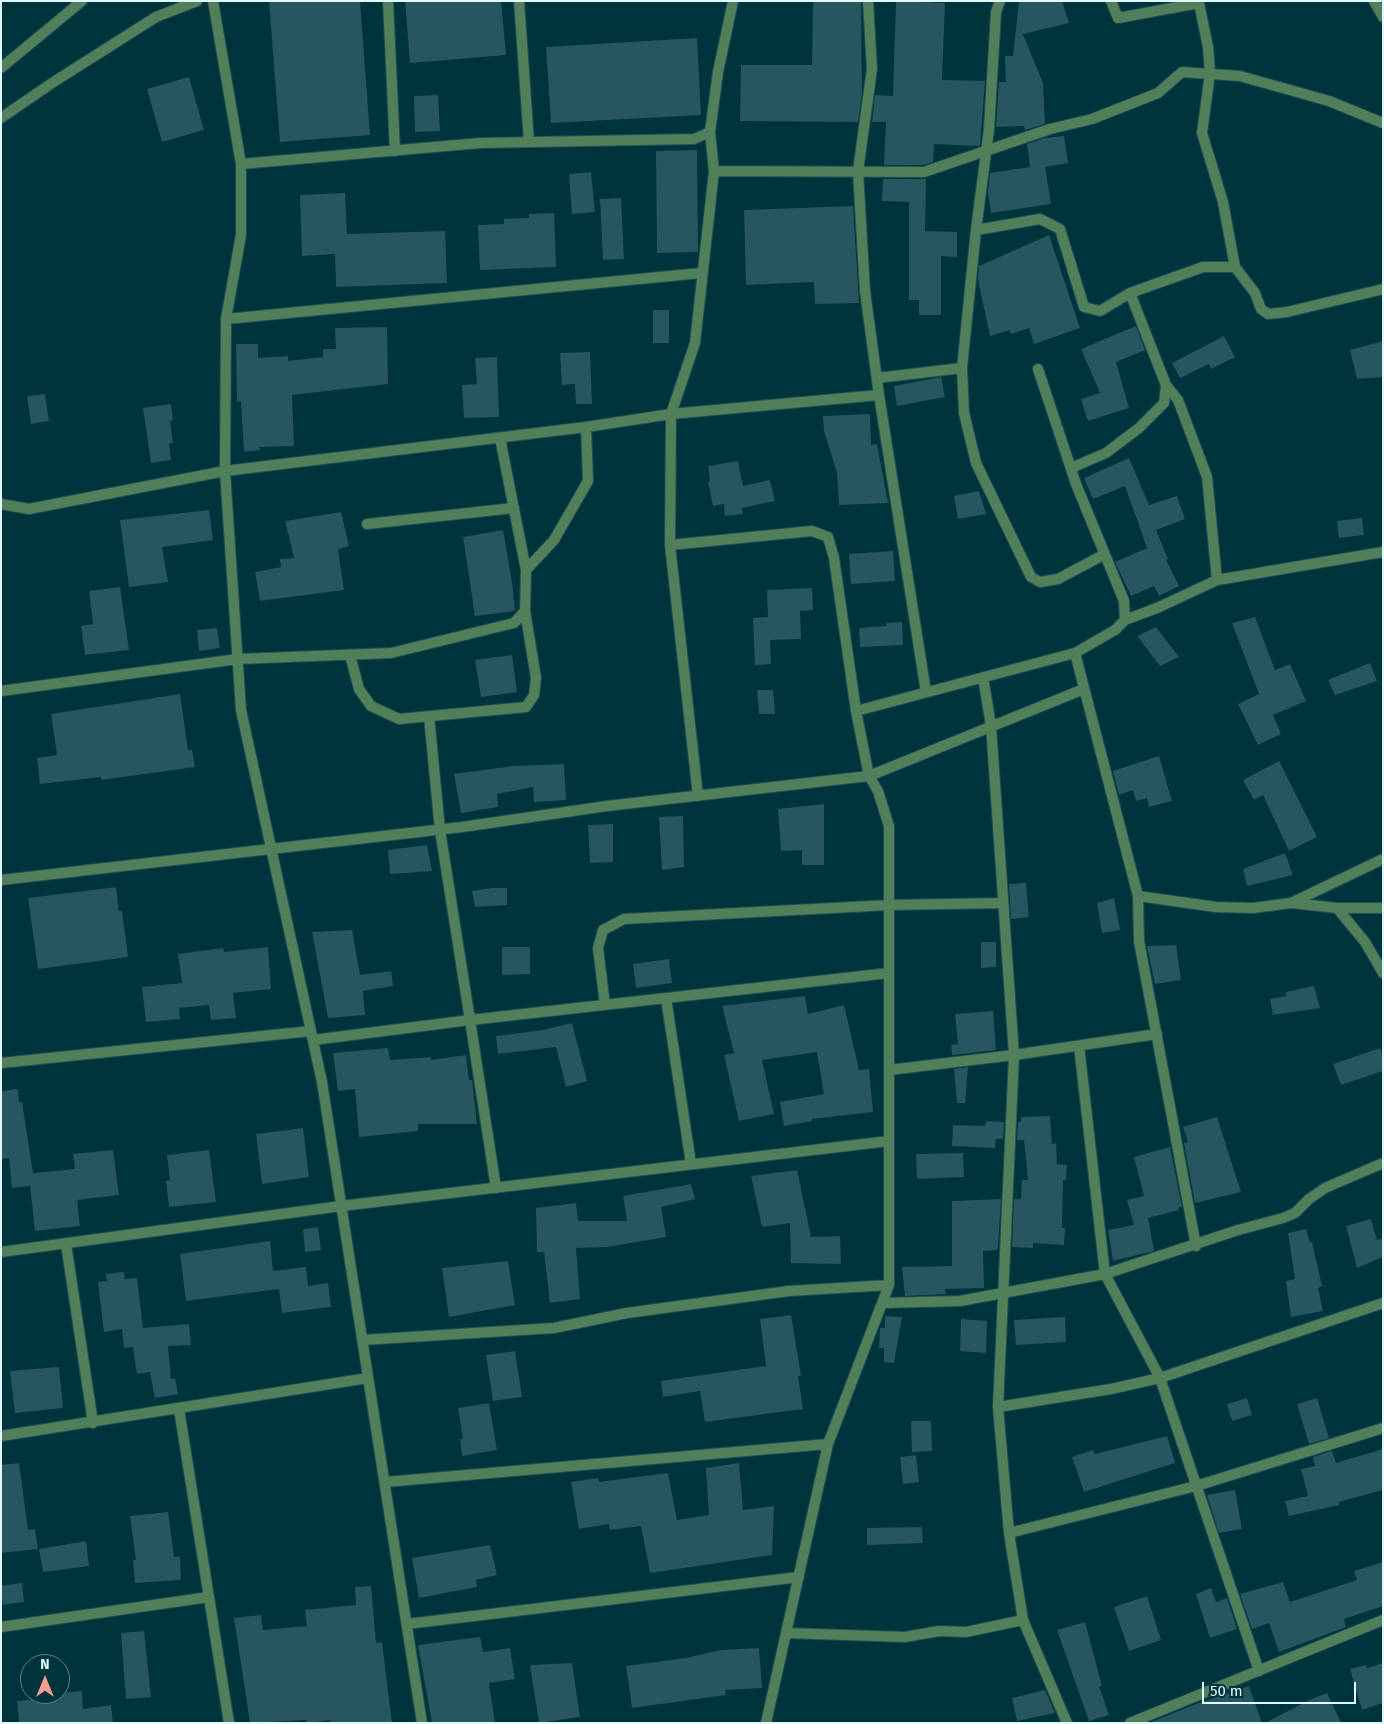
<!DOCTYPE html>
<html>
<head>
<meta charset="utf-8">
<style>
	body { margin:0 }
	#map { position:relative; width:1384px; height:1724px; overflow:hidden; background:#00343c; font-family:"Fira Sans",sans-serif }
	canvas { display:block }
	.frame { position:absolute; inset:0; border:2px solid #e0f9fd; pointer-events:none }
	.north { position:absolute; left:20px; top:1654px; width:50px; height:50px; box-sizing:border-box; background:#00343c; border:1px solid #5a8389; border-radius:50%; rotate:0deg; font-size:14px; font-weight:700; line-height:20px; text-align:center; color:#e0f9fd }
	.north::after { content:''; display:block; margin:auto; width:18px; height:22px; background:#f59d8f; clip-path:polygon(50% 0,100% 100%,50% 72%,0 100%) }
	.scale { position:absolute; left:1202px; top:1682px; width:154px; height:22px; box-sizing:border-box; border:2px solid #e0f9fd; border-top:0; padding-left:6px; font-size:15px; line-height:18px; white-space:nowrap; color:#e0f9fd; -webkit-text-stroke:4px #00343c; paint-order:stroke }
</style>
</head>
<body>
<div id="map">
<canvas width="1384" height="1724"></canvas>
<div class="frame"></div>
<div class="north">N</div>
<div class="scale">50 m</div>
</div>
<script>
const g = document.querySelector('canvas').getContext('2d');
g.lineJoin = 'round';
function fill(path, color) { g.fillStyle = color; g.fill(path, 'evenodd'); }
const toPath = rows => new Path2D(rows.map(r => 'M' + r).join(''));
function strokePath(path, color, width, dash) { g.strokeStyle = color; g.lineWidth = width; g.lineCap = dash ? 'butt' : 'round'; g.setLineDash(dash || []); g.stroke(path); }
fill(toPath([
	[269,1,360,1,370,135,280,142],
	[405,1,501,1,506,55,410,63],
	[813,1,861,1,862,94,858,122,740,121,741,65,812,65],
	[896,1,945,3,942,80,985,81,980,146,934,144,933,162,923,165,884,165,886,122,872,122,875,95,893,96],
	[1019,1,1062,1,1069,23,1023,34,1043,83,1045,124,1025,130,1024,126,996,127,999,82,1006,82,1005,56,1013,56],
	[697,38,701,115,551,123,546,47],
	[189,77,204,130,162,142,147,89],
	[438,95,440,131,415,132,414,96],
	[1064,136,1068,163,1045,167,1051,204,991,213,988,193,990,173,1030,167,1027,144,1045,138],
	[697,150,698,252,657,253,656,151],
	[591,172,595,212,572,214,569,174],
	[926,179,925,231,957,232,957,257,941,256,941,315,919,315,919,300,909,300,909,202,882,201,883,179],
	[345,193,347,234,445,231,447,283,336,287,335,254,302,256,300,195],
	[621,198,624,259,603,260,600,199],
	[853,206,859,303,815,304,814,282,746,285,744,210],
	[554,213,556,267,480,270,478,225,504,224,504,219,529,218,529,214],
	[1049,235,1080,328,1034,344,1029,328,1011,334,1010,330,990,336,978,280,979,266],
	[653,310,669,310,669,343,653,343],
	[1136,326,1145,350,1116,362,1129,408,1088,421,1081,399,1100,393,1081,349],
	[387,327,388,384,292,395,294,446,259,447,260,450,244,452,241,401,237,402,236,344,258,344,258,358,288,356,288,361,323,357,323,349,336,349,335,328],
	[1224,336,1235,357,1211,369,1209,364,1180,378,1172,363],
	[1383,341,1382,377,1357,379,1350,350],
	[590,352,592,404,576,404,575,384,562,385,560,353],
	[497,357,499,417,464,418,462,385,477,384,475,358],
	[941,377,945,397,897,406,894,386],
	[45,394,49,421,31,424,27,396],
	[171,404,173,420,170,421,173,443,169,444,171,460,151,463,143,408],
	[870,414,871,445,877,444,888,503,839,505,837,473,824,431,823,416],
	[1129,458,1149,505,1177,496,1185,519,1156,530,1168,559,1166,560,1179,586,1159,596,1154,586,1131,596,1115,562,1147,548,1125,486,1093,499,1084,478],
	[738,461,743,486,770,480,775,501,742,508,743,514,725,516,724,504,713,506,708,482,710,481,708,466],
	[979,491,986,514,958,519,954,496],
	[209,510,213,540,162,547,168,582,129,587,120,520],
	[341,512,349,546,338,549,344,590,260,601,255,572,281,567,280,559,294,558,285,521],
	[1362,518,1364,535,1339,538,1337,521],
	[503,530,512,582,515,611,475,616,463,537],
	[893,551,895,581,851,584,849,554],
	[120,587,129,650,85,655,81,626,93,624,89,591],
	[812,588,813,610,800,611,801,639,770,640,771,664,755,665,753,618,768,617,767,590],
	[1255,617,1275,670,1290,664,1306,701,1273,715,1281,734,1258,745,1238,704,1259,694,1232,623],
	[902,622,903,645,860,647,859,628,886,626,886,623],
	[1156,627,1179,657,1160,666,1137,636],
	[217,628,220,648,199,651,197,630],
	[512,655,517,692,481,697,475,660],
	[1370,663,1377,681,1335,695,1328,680],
	[757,690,773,690,775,714,759,714],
	[180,694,188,750,192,750,195,767,101,780,101,777,40,784,37,758,57,755,51,714],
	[1159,756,1172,801,1149,807,1147,798,1136,801,1133,790,1119,795,1113,771],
	[1279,761,1317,837,1289,851,1263,795,1254,800,1243,780],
	[564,764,566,800,534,802,533,787,497,794,498,807,461,813,454,774,513,766],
	[824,804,824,865,802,865,802,850,781,851,778,809],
	[683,816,684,867,662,870,659,817],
	[613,824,613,862,590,863,588,825],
	[427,845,432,871,390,874,388,850],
	[1285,853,1293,875,1247,886,1243,869],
	[1026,883,1029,917,1011,919,1009,884],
	[116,887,119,911,122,911,128,957,38,969,28,898],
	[492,888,507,888,507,905,475,907,472,891],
	[1114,898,1120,930,1102,933,1097,903],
	[352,930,360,975,391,971,393,986,363,991,365,1015,328,1018,312,932],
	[981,942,996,942,996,967,981,968],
	[1176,945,1181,980,1155,984,1147,946],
	[268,947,271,989,233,993,236,1018,211,1020,209,1005,179,1008,180,1019,146,1022,142,987,182,983,178,954,223,948,224,952],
	[502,947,530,947,530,974,502,975],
	[669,959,672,983,636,988,633,964],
	[1314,986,1320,1008,1273,1015,1270,999,1286,996,1286,992],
	[805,996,808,1014,844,1005,859,1070,869,1069,873,1112,812,1119,812,1121,784,1126,780,1102,824,1094,817,1052,762,1060,774,1114,739,1121,724,1055,734,1053,722,1006],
	[993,1011,996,1050,952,1055,951,1045,958,1044,955,1014],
	[572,1023,587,1081,566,1087,556,1047,498,1054,496,1036,543,1030],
	[388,1048,390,1060,431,1057,431,1060,466,1055,469,1080,472,1080,477,1124,418,1124,418,1131,359,1137,355,1089,338,1091,333,1053],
	[1380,1048,1383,1056,1383,1071,1341,1085,1333,1064],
	[968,1067,965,1103,957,1103,954,1069],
	[18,1089,19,1102,22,1102,33,1173,75,1169,73,1154,113,1150,119,1195,77,1200,80,1226,35,1231,30,1186,12,1188,9,1158,1,1159,1,1091],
	[1050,1116,1052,1144,1056,1143,1057,1164,1067,1165,1066,1180,1063,1180,1062,1228,1065,1228,1064,1245,1033,1243,1033,1248,1012,1247,1014,1199,1021,1199,1022,1180,1028,1180,1024,1140,1017,1140,1018,1122,1021,1122,1021,1117],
	[1217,1117,1241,1192,1195,1203,1184,1143,1188,1142,1183,1127],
	[986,1121,1004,1122,1003,1139,996,1139,995,1148,952,1146,953,1125,985,1126],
	[303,1128,309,1177,262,1184,256,1134],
	[1170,1147,1182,1207,1178,1208,1179,1210,1148,1218,1154,1251,1113,1261,1108,1230,1134,1225,1127,1200,1144,1196,1134,1157],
	[209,1150,216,1202,169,1207,166,1181,170,1180,167,1155],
	[963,1153,964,1177,917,1179,916,1154],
	[797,1170,811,1237,840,1236,841,1264,791,1263,790,1223,762,1227,751,1176],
	[691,1184,695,1199,661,1207,666,1237,607,1247,576,1248,580,1299,550,1303,544,1252,537,1252,536,1208,576,1203,578,1221,627,1221,623,1196],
	[1001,1199,998,1247,997,1250,983,1251,984,1288,945,1289,946,1294,905,1296,902,1267,952,1266,952,1201],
	[1371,1219,1377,1240,1383,1238,1383,1257,1357,1268,1346,1226],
	[318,1227,321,1250,305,1252,303,1229],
	[1306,1229,1310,1242,1312,1242,1322,1286,1318,1288,1323,1311,1291,1317,1286,1281,1295,1279,1288,1233],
	[270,1241,273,1271,306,1267,308,1286,328,1283,331,1307,282,1313,279,1289,186,1301,180,1254],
	[508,1261,515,1305,449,1317,442,1268],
	[124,1272,125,1279,137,1278,143,1328,189,1324,191,1345,168,1346,171,1379,175,1378,178,1394,155,1398,150,1372,137,1374,133,1347,124,1348,122,1329,104,1332,98,1282,107,1281,106,1274],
	[791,1315,801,1376,798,1376,803,1409,705,1422,700,1391,663,1397,661,1381,766,1366,760,1319],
	[885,1316,902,1317,894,1363,884,1362,884,1348,879,1348,880,1328,885,1328],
	[1065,1317,1066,1342,1016,1345,1014,1320],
	[961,1319,987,1321,986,1353,960,1351],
	[515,1351,522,1397,493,1401,486,1355],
	[59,1367,63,1408,15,1413,10,1371],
	[1247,1398,1252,1415,1232,1421,1227,1404],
	[1317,1398,1329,1438,1309,1444,1297,1404],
	[489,1403,497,1450,462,1456,460,1439,463,1439,458,1408],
	[911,1421,931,1421,932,1451,912,1452],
	[1167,1436,1175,1463,1084,1492,1072,1457,1093,1450,1095,1454],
	[1383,1449,1383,1490,1339,1502,1339,1505,1289,1516,1285,1501,1308,1496,1301,1469,1315,1466,1313,1457,1332,1451,1336,1463],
	[916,1455,919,1482,903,1484,900,1457],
	[19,1463,28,1530,35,1529,38,1549,1,1553,1,1465],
	[739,1463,743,1510,774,1506,772,1555,650,1573,641,1526,610,1530,609,1524,579,1529,571,1482,598,1478,599,1482,668,1473,677,1520,709,1515,706,1468],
	[1235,1490,1242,1529,1219,1533,1207,1495],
	[168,1512,174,1557,180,1556,181,1580,135,1583,133,1560,136,1560,130,1516],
	[922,1527,923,1543,867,1545,867,1528],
	[86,1541,89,1566,43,1572,39,1549],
	[490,1545,497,1575,476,1580,477,1587,419,1598,412,1558],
	[1383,1562,1383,1606,1344,1619,1346,1627,1279,1652,1269,1623,1252,1629,1240,1594,1283,1582,1290,1602,1357,1580,1354,1571],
	[22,1583,24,1602,1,1605,1,1586],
	[371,1586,376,1643,382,1642,392,1723,331,1723,330,1720,308,1723,306,1720,250,1723,234,1618,261,1615,263,1630,307,1626,305,1610,356,1605,355,1587],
	[1211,1588,1216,1602,1227,1598,1237,1629,1210,1638,1196,1594],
	[1147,1596,1161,1640,1129,1651,1114,1607],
	[1085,1622,1102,1686,1099,1686,1109,1715,1089,1721,1057,1630],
	[144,1631,151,1697,126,1699,121,1633],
	[480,1637,483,1652,510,1648,515,1679,489,1683,495,1723,432,1723,418,1645],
	[759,1648,762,1688,725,1690,726,1695,632,1708,626,1666,686,1658,721,1650],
	[572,1663,580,1717,539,1723,530,1665],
	[1383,1663,1383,1703,1362,1710,1350,1669,1366,1665,1367,1668],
	[1249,1686,1262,1723,1149,1723,1196,1704],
	[1045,1690,1055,1713,1017,1721,1012,1698],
	[82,1691,83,1709,111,1705,113,1723,19,1723,17,1701,61,1697,60,1693],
	[1327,1693,1341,1723,1265,1723,1307,1701]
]), '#27565e');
const street = toPath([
	[213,1,241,164,241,235,226,319,225,471,241,710,322,1082,422,1723],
	[388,1,395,151],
	[519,1,529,142],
	[868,1,872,69,858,171,865,291,879,395,926,692],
	[1000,1,996,12,989,129,976,230,1040,219,1060,229,1084,307,1100,311,1130,293,1203,267,1235,267],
	[1111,1,1118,18,1199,3,1208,47,1210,73,1202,133,1223,202,1235,267,1255,293,1261,309,1268,314,1287,312,1383,289],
	[1374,1,1383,17],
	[1,68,82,1],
	[1,118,52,83,156,17,197,1],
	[710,132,714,171,924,172,1050,129,1092,119,1158,93,1182,72,1240,76,1329,101,1383,123],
	[241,164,480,143,694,139,710,132,718,72,733,1],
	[976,230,962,368,964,413,976,463,1031,577,1040,582,1058,579,1105,554],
	[226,319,701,273],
	[1038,369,1076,484,1124,601,1125,620],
	[877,378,962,368],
	[500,438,526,570],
	[1071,468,1106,453,1139,428,1164,403,1166,385,1130,293],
	[1,504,29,509,225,471,586,427,671,414,879,395],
	[367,524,514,508],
	[670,545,812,531,828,537,834,558,856,711,869,776,878,791,889,826,889,1285,828,1444,766,1723],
	[1217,580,1383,552],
	[1075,653,1138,896,1139,941,1196,1246],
	[350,655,359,689,371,706,399,719,526,707,534,695,536,678,525,611],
	[983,677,991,726,1014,1055,1157,1034],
	[1,691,238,659,391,653,514,623,525,611,526,570,554,540,588,481,586,427],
	[856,711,1075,653,1115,630,1125,620,1157,608,1217,580,1207,477,1178,400,1166,385],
	[698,796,670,545,671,414,695,343,714,171],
	[1,880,462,827,607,806,869,776,1084,689],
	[1138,896,1216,907,1253,908,1291,903,1383,859],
	[1292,903,1337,908,1383,908],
	[1337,908,1365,942,1383,973],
	[666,998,691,1164],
	[605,1005,598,948,603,930,624,919,889,905,1002,903],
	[313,1040,470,1020,440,830,429,716],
	[1,1063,311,1031],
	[889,1070,1014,1055,998,1407,1009,1533,1023,1620,1067,1723],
	[496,1188,470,1020,889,973],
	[66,1244,93,1423],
	[1,1252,341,1206,889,1141],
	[882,1303,960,1301,1105,1274,1238,1230,1283,1218,1295,1213,1309,1199,1325,1188,1383,1163],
	[362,1340,554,1328,627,1313,789,1291,889,1285],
	[998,1407,1111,1389,1160,1378,1105,1274,1079,1046],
	[179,1409,229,1723],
	[1,1436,368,1378],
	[385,1482,828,1444],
	[1009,1533,1196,1486,1383,1428],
	[407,1624,799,1577],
	[1,1627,209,1597],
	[786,1633,905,1637,939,1631,966,1632,1023,1620],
	[1259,1671,1160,1378,1383,1303],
	[1130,1723,1383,1620]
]);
strokePath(street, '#1f5057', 12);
strokePath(street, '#517f5a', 10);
</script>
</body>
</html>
